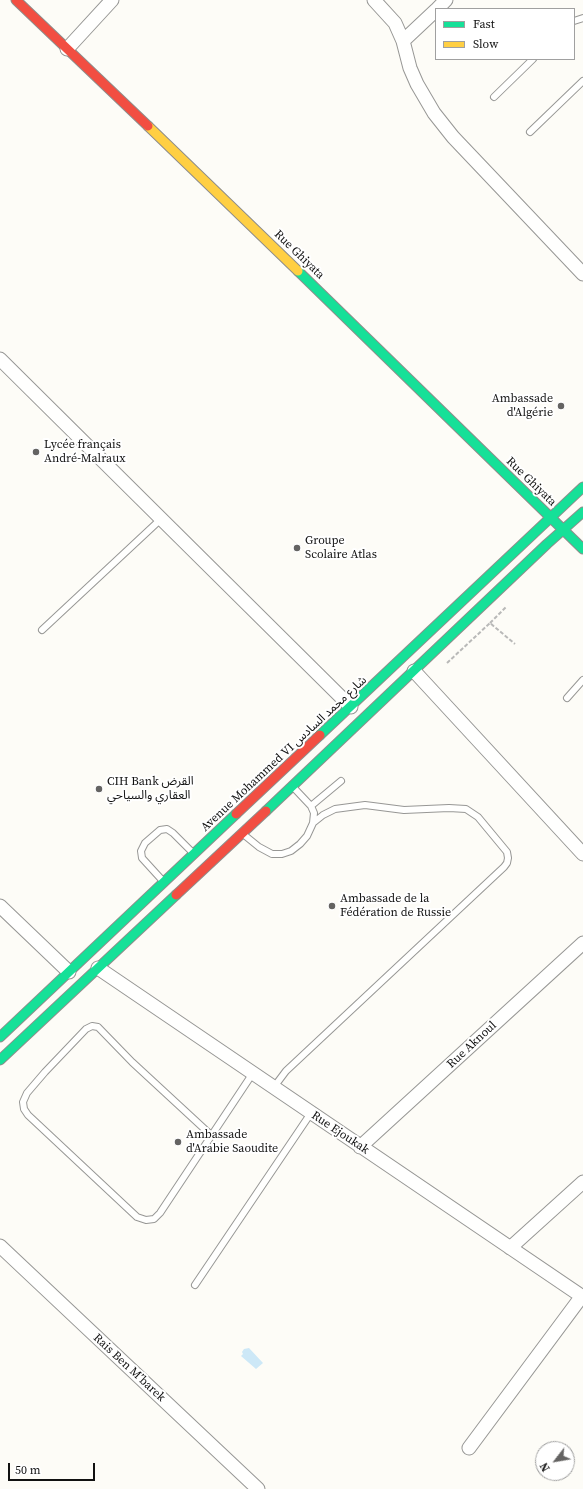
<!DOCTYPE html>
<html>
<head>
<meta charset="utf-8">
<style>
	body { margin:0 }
	#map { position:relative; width:583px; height:1489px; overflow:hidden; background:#fdfcf7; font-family:"Source Serif 4",serif }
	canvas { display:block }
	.legend { position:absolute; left:435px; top:8px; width:140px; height:52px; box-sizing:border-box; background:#fff; border:1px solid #a0a0a0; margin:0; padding:5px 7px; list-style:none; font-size:12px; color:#111 }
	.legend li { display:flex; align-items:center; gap:8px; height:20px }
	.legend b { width:20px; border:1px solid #a0a0a0 }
	.north { position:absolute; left:535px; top:1441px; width:40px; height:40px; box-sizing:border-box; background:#fff; border:1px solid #a0a0a0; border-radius:50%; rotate:239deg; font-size:11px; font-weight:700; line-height:16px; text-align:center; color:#111 }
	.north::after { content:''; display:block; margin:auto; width:14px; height:18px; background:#646362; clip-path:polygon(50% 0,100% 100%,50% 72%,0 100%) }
	.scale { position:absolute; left:8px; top:1463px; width:87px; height:18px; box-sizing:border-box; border:2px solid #111; border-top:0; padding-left:5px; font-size:12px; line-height:14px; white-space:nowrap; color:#111; -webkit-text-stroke:3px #fff; paint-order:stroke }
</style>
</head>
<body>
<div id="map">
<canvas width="583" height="1489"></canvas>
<ul class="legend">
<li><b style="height:5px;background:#16e098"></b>Fast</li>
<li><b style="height:5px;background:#ffcf43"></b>Slow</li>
</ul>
<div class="north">N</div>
<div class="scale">50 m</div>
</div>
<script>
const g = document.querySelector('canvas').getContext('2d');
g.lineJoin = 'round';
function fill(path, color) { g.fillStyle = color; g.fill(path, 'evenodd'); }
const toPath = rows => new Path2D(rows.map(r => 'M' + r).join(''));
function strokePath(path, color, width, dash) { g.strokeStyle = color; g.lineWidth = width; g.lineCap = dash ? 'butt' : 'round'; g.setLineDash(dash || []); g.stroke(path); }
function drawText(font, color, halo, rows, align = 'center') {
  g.font = font + ' "Source Serif 4","Noto Sans Arabic",serif'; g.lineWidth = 4; g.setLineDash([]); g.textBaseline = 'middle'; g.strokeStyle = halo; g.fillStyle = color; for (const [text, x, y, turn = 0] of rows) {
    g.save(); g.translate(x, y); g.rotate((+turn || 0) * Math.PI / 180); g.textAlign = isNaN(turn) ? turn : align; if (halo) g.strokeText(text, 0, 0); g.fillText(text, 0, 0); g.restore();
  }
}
fill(toPath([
	[249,1348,263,1363,256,1369,241,1356,243,1354,242,1352,244,1349]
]), '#cde8f7');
const lane = toPath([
	[574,21,583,18],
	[494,97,533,59],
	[530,132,583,81],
	[42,630,161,519],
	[567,698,583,680],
	[311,806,341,781],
	[243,834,259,847,272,854,282,854,291,851,300,844,307,836,313,823,314,813,311,806,294,788],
	[162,880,142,858,141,851,145,843,160,830,167,829,173,833,192,852],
	[274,1087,286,1071,504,867,507,863,508,858,507,852,478,817,466,809,449,808,404,810,365,805,335,809,323,815,313,823],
	[211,1135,132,1062,98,1027,92,1026,86,1029,45,1072,27,1093,23,1102,24,1109,28,1115,137,1217,146,1220,154,1219,160,1213,253,1073],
	[195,1285,311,1113]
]);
const street = toPath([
	[374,0,395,23,403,41,410,68,417,84,434,113,453,137,583,274],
	[437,9,446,0],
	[403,41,436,10],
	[67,49,112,0],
	[0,359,351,707],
	[414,671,583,854],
	[0,906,69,972],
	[98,968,583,1297],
	[360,1147,583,943],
	[0,1246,258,1489],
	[510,1248,583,1182],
	[469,1448,582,1296]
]);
const fast = toPath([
	[298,271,583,549],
	[320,735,583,487],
	[266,811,547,544,583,512],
	[0,1037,236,814],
	[0,1060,176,895]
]);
const slow = toPath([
	[148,126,298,271]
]);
const jam = toPath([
	[16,0,148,126],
	[236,814,320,735],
	[176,895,266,811]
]);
strokePath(lane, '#979795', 8);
strokePath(street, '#979795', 15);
strokePath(fast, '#8e8d8b', 11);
strokePath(slow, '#8e8d8b', 11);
strokePath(jam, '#8e8d8b', 11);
strokePath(toPath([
	[490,623,507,606],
	[447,663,490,623,515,644]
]), '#b9b9b8', 2, [4, 2]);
strokePath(lane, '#fffffe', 6);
strokePath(street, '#fffffe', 13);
strokePath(fast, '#16e098', 9);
strokePath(slow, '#ffcf43', 9);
strokePath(jam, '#f24e42', 9);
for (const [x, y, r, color] of [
	[561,406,4,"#646362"],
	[36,452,4,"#646362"],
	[297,548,4,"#646362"],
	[99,789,4,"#646362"],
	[332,906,4,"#646362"],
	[178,1142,4,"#646362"]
]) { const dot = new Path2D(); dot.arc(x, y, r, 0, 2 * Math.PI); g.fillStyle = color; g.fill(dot); strokePath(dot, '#fff', 1.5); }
drawText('12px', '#111', '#fff', [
	["Rue Ghiyata",299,255,44],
	["Rue Ghiyata",531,482,44],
	["Avenue Mohammed VI شارع محمد السادس",284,754,-43],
	["Rue Aknoul",472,1045,-43],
	["Rue Ejoukak",340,1133,34],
	["Rais Ben M’barek",129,1368,43]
]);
drawText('12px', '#111', '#fff', [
	["Ambassade",553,399,"right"],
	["d'Algérie",553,413,"right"],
	["Lycée français",44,445],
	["André-Malraux",44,459],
	["Groupe",305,541],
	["Scolaire Atlas",305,555],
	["CIH Bank القرض",107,782],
	["العقاري والسياحي",107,796],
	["Ambassade de la",340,899],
	["Fédération de Russie",340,913],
	["Ambassade",186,1135],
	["d'Arabie Saoudite",186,1149]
], 'left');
</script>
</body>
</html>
